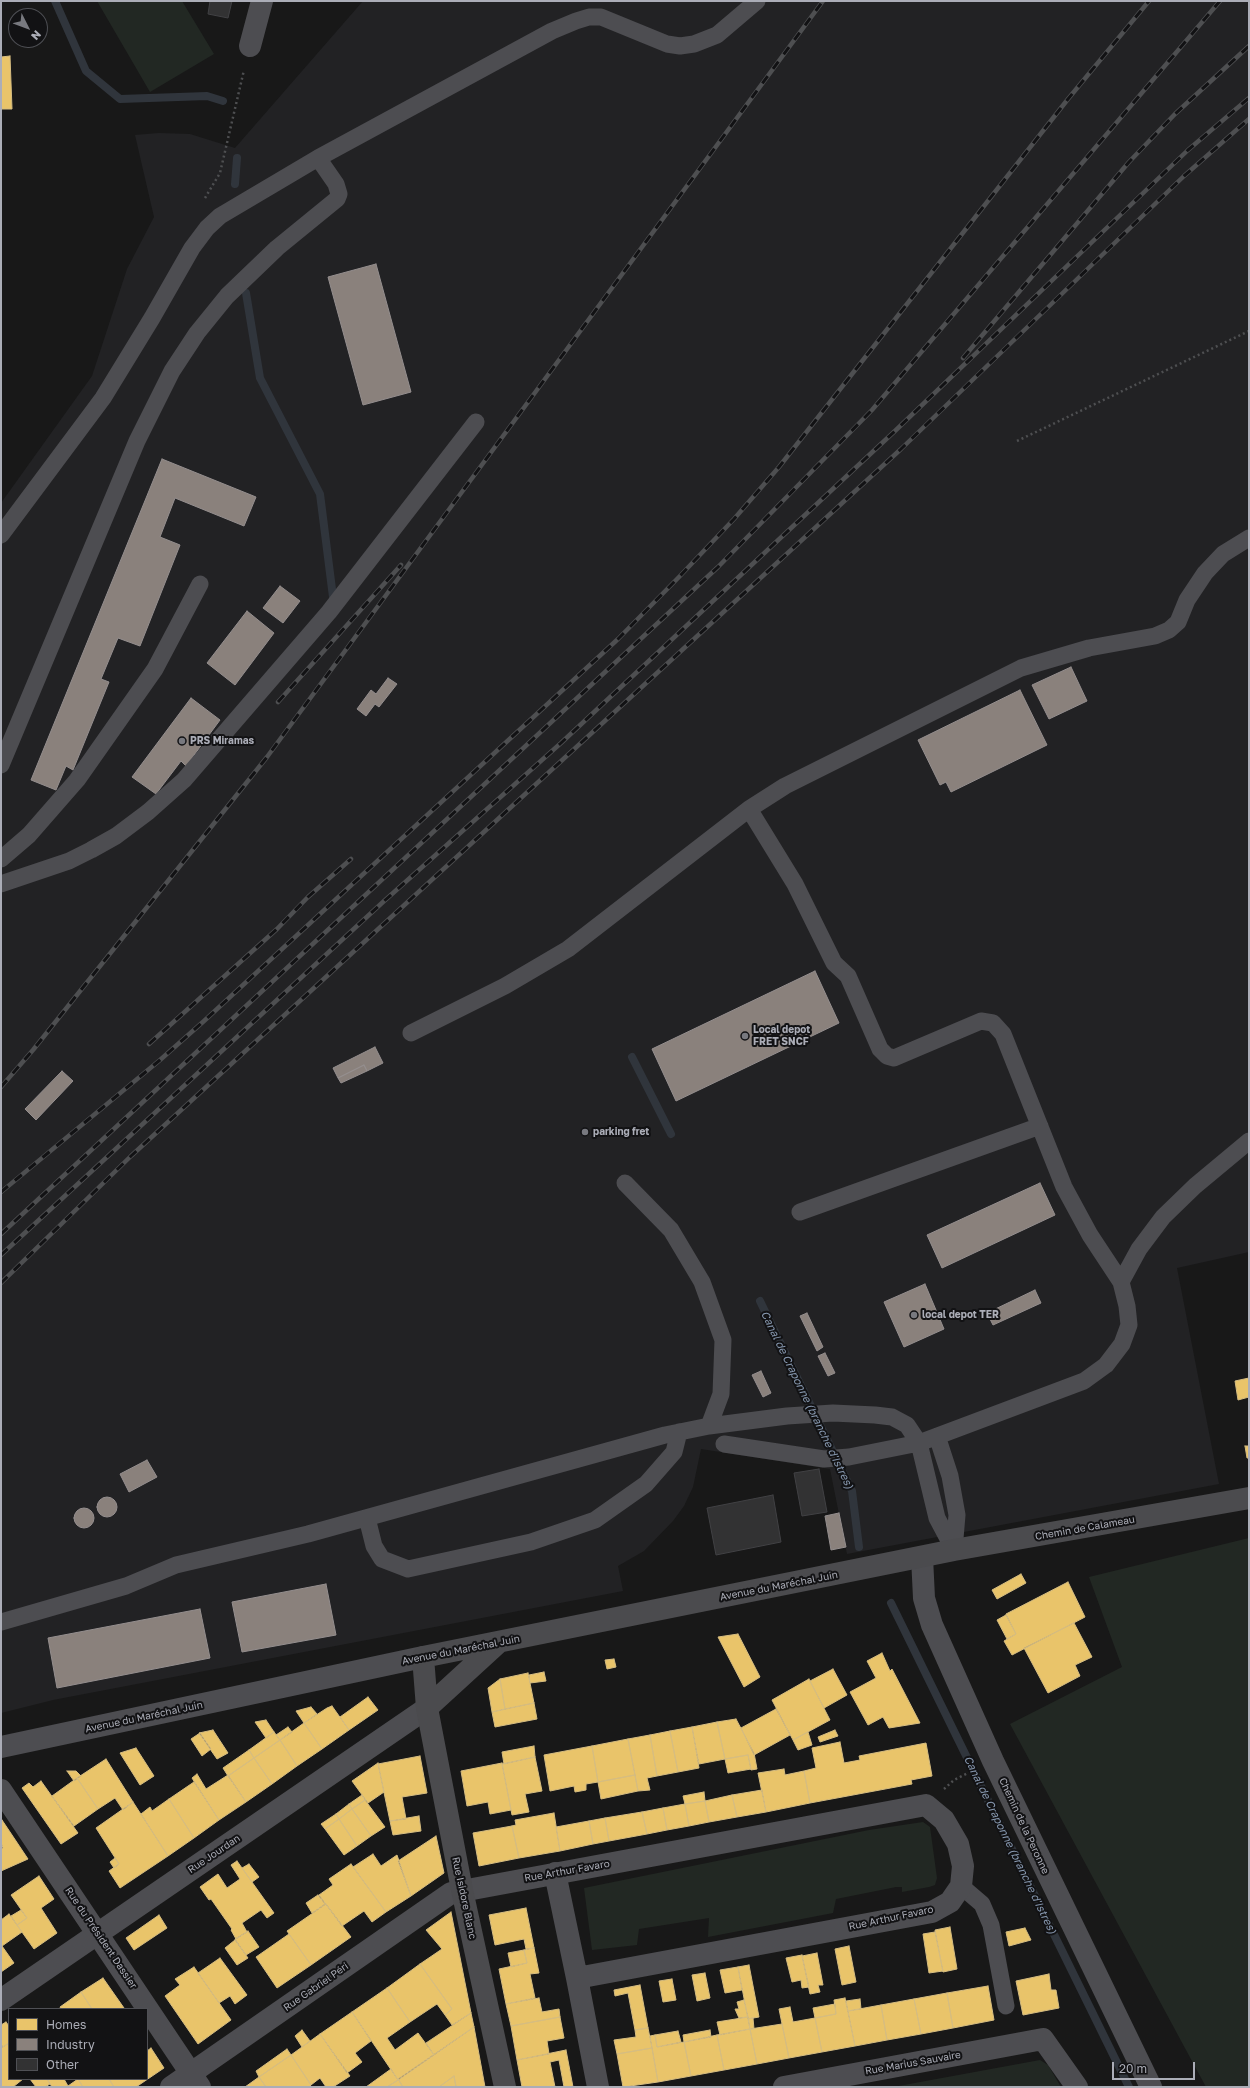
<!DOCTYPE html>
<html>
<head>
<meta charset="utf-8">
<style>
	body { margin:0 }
	#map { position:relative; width:1250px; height:2088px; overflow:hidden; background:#181818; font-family:"Golos Text",sans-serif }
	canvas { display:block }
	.frame { position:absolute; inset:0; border:2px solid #abadb7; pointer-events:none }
	.legend { position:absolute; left:8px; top:2008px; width:140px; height:72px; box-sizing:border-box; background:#121214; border:1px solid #4f5055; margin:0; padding:5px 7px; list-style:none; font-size:12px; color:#abadb7 }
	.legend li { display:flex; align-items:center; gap:8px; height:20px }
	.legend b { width:20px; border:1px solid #4f5055 }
	.north { position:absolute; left:8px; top:8px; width:40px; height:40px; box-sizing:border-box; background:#121214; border:1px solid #4f5055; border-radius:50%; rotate:132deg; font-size:11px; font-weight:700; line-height:16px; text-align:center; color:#abadb7 }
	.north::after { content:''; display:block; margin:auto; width:14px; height:18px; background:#78797f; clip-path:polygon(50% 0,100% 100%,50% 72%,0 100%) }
	.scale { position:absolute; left:1112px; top:2062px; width:83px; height:18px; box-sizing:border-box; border:2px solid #abadb7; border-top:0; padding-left:5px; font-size:12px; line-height:14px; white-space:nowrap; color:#abadb7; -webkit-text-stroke:3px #121214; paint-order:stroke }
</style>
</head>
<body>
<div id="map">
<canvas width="1250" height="2088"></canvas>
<div class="frame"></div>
<ul class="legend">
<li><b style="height:11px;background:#e9c46a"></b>Homes</li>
<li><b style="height:11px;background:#8a817c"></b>Industry</li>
<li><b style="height:11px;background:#323233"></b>Other</li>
</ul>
<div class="north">N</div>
<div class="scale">20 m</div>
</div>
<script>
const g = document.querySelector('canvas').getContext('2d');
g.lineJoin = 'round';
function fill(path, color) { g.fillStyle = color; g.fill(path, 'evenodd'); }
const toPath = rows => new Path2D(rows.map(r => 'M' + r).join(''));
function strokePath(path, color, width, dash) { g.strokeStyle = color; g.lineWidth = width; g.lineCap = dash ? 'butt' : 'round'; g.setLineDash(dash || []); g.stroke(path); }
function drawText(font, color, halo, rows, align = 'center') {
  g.font = font + ' "Golos Text",sans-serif'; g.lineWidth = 4; g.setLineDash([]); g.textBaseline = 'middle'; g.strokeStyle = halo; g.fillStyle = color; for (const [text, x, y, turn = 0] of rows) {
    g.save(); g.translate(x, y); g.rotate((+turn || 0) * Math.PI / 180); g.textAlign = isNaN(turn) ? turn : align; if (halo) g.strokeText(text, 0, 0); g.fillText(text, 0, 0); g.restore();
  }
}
fill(toPath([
	[363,1,1249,1,1249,1252,1177,1268,1219,1484,847,1554,830,1469,701,1449,693,1487,684,1506,673,1521,644,1551,618,1566,623,1591,53,1700,1,1713,1,503,92,376,127,269,154,217,135,135,159,133,190,134,235,148]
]), '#222224');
fill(toPath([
	[97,1,182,1,214,54,150,92],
	[1249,1538,1249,2087,1206,2087,1010,1724,1122,1667,1089,1577],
	[923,1822,930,1827,937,1878,935,1885,929,1887,902,1892,902,1887,896,1887,836,1899,833,1913,708,1937,709,1918,639,1929,637,1945,592,1950,584,1888,869,1830],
	[1040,2060,1048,2065,1061,2087,893,2087]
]), '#222823');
const homes = toPath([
	[10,56,12,109,1,109,1,57,10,56],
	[1249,1378,1249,1397,1238,1400,1235,1381,1249,1378],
	[1245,1446,1249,1446,1249,1458,1247,1458,1245,1446],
	[1021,1574,1026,1583,997,1599,992,1590,1021,1574],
	[1068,1582,1085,1617,1012,1655,1004,1641,1016,1634,1006,1614,1068,1582],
	[1006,1615,1016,1634,1007,1639,997,1620,1006,1615],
	[1074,1623,1092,1657,1075,1665,1080,1676,1048,1693,1024,1648,1074,1623],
	[738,1634,760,1677,744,1687,718,1637,738,1634],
	[882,1653,890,1671,892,1669,920,1723,889,1728,883,1717,868,1725,850,1692,876,1678,867,1661,882,1653],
	[614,1659,616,1667,607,1669,605,1660,614,1659],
	[833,1669,847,1695,824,1708,810,1681,833,1669],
	[544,1672,546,1681,530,1683,529,1675,544,1672],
	[528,1673,534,1703,505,1709,500,1679,528,1673],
	[500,1679,505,1709,492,1712,488,1688,500,1679],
	[809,1679,830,1720,793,1740,772,1700,809,1679],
	[368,1697,378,1710,349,1730,340,1717,368,1697],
	[534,1703,537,1719,495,1727,492,1712,534,1703],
	[332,1706,349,1730,322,1749,304,1723,327,1708,332,1706],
	[311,1707,317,1714,304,1723,296,1711,311,1707],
	[776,1709,790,1735,754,1755,741,1728,776,1709],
	[736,1719,754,1753,757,1769,751,1770,748,1755,725,1759,717,1722,736,1719],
	[266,1720,274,1732,266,1738,255,1722,266,1720],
	[717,1722,725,1759,699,1764,692,1727,717,1722],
	[304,1723,322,1749,297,1766,280,1740,304,1723],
	[288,1727,292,1732,280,1740,276,1735,288,1727],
	[692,1727,699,1768,678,1772,670,1731,692,1727],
	[213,1730,228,1753,217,1759,199,1733,213,1730],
	[835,1730,838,1736,820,1742,818,1737,835,1730],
	[670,1731,678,1772,657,1776,650,1735,670,1731],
	[274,1732,280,1740,254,1758,249,1750,274,1732],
	[808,1732,812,1745,798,1750,793,1740,808,1732],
	[200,1733,211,1749,202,1756,191,1739,200,1733],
	[650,1735,657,1776,647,1778,650,1790,638,1791,628,1739,650,1735],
	[628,1739,635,1775,598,1782,592,1746,628,1739],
	[280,1740,297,1766,272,1784,254,1758,280,1740],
	[840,1742,844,1763,860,1760,859,1756,926,1743,932,1776,911,1780,912,1784,810,1803,804,1771,816,1768,812,1748,840,1742],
	[534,1746,535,1757,504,1764,502,1752,534,1746],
	[592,1746,598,1782,586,1784,586,1790,575,1792,574,1786,550,1791,544,1755,592,1746],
	[136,1748,154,1776,140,1785,120,1753,136,1748],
	[249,1750,254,1758,228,1776,223,1768,249,1750],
	[748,1755,751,1769,728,1773,725,1759,748,1755],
	[420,1756,427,1793,402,1797,406,1819,390,1821,378,1764,420,1756],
	[535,1757,542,1791,525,1794,529,1812,512,1815,502,1764,535,1757],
	[254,1758,272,1784,246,1802,228,1776,254,1758],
	[106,1759,133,1802,123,1810,115,1798,98,1809,77,1778,106,1759],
	[378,1763,384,1792,368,1803,352,1781,378,1763],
	[502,1763,511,1810,490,1814,488,1802,467,1806,461,1771,502,1763],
	[784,1769,785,1775,804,1771,810,1803,766,1812,758,1773,784,1769],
	[67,1771,76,1771,81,1776,74,1781,67,1771],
	[197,1774,206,1789,228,1775,246,1802,219,1820,192,1778,197,1774],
	[635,1775,638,1791,601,1799,598,1782,635,1775],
	[77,1778,98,1809,74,1826,52,1796,77,1778],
	[41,1781,78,1833,61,1844,22,1788,29,1783,33,1787,41,1781],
	[194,1782,219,1820,194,1838,169,1799,194,1782],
	[762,1790,766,1812,737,1817,732,1795,762,1790],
	[704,1792,705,1801,685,1804,683,1796,704,1792],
	[362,1795,365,1800,352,1809,349,1804,362,1795],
	[732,1795,737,1817,709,1822,705,1801,732,1795],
	[169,1799,194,1838,168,1856,141,1814,150,1807,152,1811,169,1799],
	[365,1800,385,1827,371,1836,352,1809,365,1800],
	[705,1801,709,1822,689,1826,685,1804,705,1801],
	[133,1802,168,1856,120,1888,109,1871,119,1864,96,1828,133,1802],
	[349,1804,352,1809,339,1819,336,1814,349,1804],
	[685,1804,689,1826,667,1830,663,1808,685,1804],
	[663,1808,667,1830,647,1834,642,1812,663,1808],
	[352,1809,371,1836,357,1846,339,1819,352,1809],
	[642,1812,647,1834,609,1841,605,1818,642,1812],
	[554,1813,560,1851,519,1858,512,1826,516,1825,515,1820,554,1813],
	[336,1814,339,1819,325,1829,321,1824,336,1814],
	[419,1816,421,1831,393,1835,390,1821,419,1816],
	[605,1818,609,1841,593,1844,589,1821,605,1818],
	[339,1819,357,1846,344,1855,325,1829,339,1819],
	[2,1820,28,1859,1,1871,1,1849,3,1848,1,1842,2,1820],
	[589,1821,593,1844,560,1851,556,1827,589,1821],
	[512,1826,519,1858,479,1866,473,1833,512,1826],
	[436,1836,444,1873,411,1896,398,1861,436,1836],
	[373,1854,381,1866,397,1855,411,1896,386,1912,353,1867,373,1854],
	[115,1858,119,1864,114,1868,110,1862,115,1858],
	[237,1861,274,1913,267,1918,261,1910,242,1923,247,1932,236,1939,231,1930,232,1929,211,1899,209,1900,200,1887,218,1874,227,1888,240,1879,231,1865,237,1861],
	[249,1864,259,1877,252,1882,242,1868,249,1864],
	[351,1864,386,1912,372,1922,364,1911,342,1926,319,1895,333,1885,329,1879,351,1864],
	[39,1876,54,1899,41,1908,57,1933,34,1949,17,1925,27,1918,11,1895,39,1876],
	[318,1895,325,1904,312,1913,306,1903,318,1895],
	[326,1904,351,1937,311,1965,287,1931,326,1904],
	[526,1908,534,1948,526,1949,524,1939,495,1945,489,1915,526,1908],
	[21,1910,27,1918,17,1925,11,1916,21,1910],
	[451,1912,471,2013,452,2025,445,2015,452,2009,420,1964,442,1949,426,1930,451,1912],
	[9,1914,22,1932,2,1946,14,1963,1,1972,1,1920,9,1914],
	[159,1915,167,1928,134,1950,126,1938,159,1915],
	[950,1927,957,1969,943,1972,935,1930,950,1927],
	[1025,1928,1031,1940,1009,1946,1006,1932,1025,1928],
	[248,1931,259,1947,246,1955,235,1939,248,1931],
	[935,1932,943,1971,929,1973,923,1934,935,1932],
	[289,1934,311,1965,277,1988,256,1957,289,1934],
	[235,1940,248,1958,237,1965,225,1948,235,1940],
	[849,1946,856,1982,842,1985,835,1949,849,1946],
	[534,1948,539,1973,530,1974,535,1998,506,2004,499,1969,527,1963,524,1950,534,1948],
	[524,1950,527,1963,511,1967,508,1953,524,1950],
	[817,1953,823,1985,818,1985,820,1992,810,1994,802,1956,817,1953],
	[802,1955,809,1987,802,1988,801,1980,792,1982,786,1958,802,1955],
	[220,1958,247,1995,235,2004,230,1996,219,2003,198,1973,220,1958],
	[420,1964,452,2009,445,2015,437,2004,410,2022,387,1988,420,1964],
	[749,1965,759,2017,748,2019,738,1967,749,1965],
	[194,1967,231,2020,198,2044,165,1996,180,1985,175,1979,194,1967],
	[738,1967,742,1990,725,1993,720,1970,738,1967],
	[705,1973,710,1998,697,2001,692,1975,705,1973],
	[1049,1974,1051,1990,1056,1990,1059,2008,1023,2015,1016,1981,1049,1974],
	[103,1978,124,2008,123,2009,92,2009,81,1992,103,1978],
	[672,1979,676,2000,663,2002,659,1981,672,1979],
	[640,1985,648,2028,635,2030,628,1993,615,1996,614,1990,640,1985],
	[988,1986,994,2020,953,2028,947,1993,988,1986],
	[387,1988,410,2022,387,2038,395,2050,418,2033,434,2055,398,2080,352,2012,387,1988],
	[81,1992,92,2009,61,2009,60,2007,81,1992],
	[947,1993,953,2028,921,2034,914,1999,947,1993],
	[539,1998,542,2012,559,2009,560,2017,511,2026,506,2004,539,1998],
	[845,1998,855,2046,822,2052,815,2018,836,2014,834,2000,845,1998],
	[860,1999,861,2009,848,2011,846,2001,860,1999],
	[914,1999,921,2034,887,2040,881,2005,914,1999],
	[744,2000,748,2017,739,2018,735,2009,739,2009,737,2002,744,2000],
	[835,2004,836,2014,815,2018,813,2008,835,2004],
	[881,2005,887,2040,855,2046,848,2011,881,2005],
	[790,2007,793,2022,815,2018,822,2052,789,2058,779,2009,790,2007],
	[352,2012,371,2041,355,2053,362,2062,347,2073,320,2034,352,2012],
	[471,2013,474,2027,434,2055,426,2043,471,2013],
	[560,2017,564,2038,547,2041,549,2054,517,2060,511,2026,560,2017],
	[748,2017,750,2029,720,2035,717,2022,748,2017],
	[753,2018,754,2029,750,2029,748,2019,753,2018],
	[6,2022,9,2026,9,2043,3,2047,1,2044,1,2025,6,2022],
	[782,2024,789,2058,757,2064,750,2029,782,2024],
	[474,2027,485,2087,456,2087,454,2076,439,2087,403,2087,398,2079,474,2027],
	[648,2028,652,2048,617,2054,614,2040,636,2037,635,2030,648,2028],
	[750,2029,757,2064,724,2070,717,2035,750,2029],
	[302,2030,310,2041,302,2047,295,2036,302,2030],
	[710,2030,711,2037,684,2042,683,2035,710,2030],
	[678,2031,681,2042,657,2047,655,2035,678,2031],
	[320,2034,350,2076,333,2087,326,2087,320,2078,311,2085,291,2055,320,2034],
	[655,2035,657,2047,684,2042,691,2076,658,2082,650,2036,655,2035],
	[717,2035,724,2070,691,2076,684,2042,717,2035],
	[9,2043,9,2079,23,2079,13,2087,1,2087,1,2048,9,2043],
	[151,2048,164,2068,136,2087,114,2087,109,2079,147,2079,147,2051,151,2048],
	[652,2048,658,2082,623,2087,617,2054,652,2048],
	[287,2049,291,2055,259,2077,256,2071,287,2049],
	[566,2050,573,2087,564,2087,559,2060,550,2062,555,2087,522,2087,517,2060,566,2050],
	[291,2055,311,2085,309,2087,266,2087,259,2077,291,2055],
	[391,2069,398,2080,387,2087,366,2087,391,2069],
	[454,2076,456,2087,439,2087,454,2076],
	[259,2077,266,2087,245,2087,259,2077],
	[30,2079,47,2079,50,2084,45,2087,36,2087,30,2079],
	[47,2079,64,2079,68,2086,78,2079,83,2087,52,2087,47,2079],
	[78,2079,109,2079,114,2087,83,2087,78,2079],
	[398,2079,403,2087,387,2087,398,2080,398,2079]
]);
fill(homes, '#e9c46a');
strokePath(homes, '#d6bd81', 1);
const industry = toPath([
	[376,264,411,392,363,405,328,277,376,264],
	[162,459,256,497,244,526,175,498,160,537,180,545,140,646,118,638,101,679,109,682,73,770,66,766,56,790,31,780,162,459],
	[280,586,300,601,283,623,263,608,280,586],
	[247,611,274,633,235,685,207,663,247,611],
	[1071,667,1087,701,1049,719,1032,685,1071,667],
	[388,678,397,684,379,707,375,704,366,716,357,709,371,690,376,694,388,678],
	[1020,690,1047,745,951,792,946,782,940,785,918,740,1020,690],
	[191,698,220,720,186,766,181,761,156,794,132,777,191,698],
	[815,971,839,1023,676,1101,652,1049,815,971],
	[375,1047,383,1063,367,1071,364,1065,338,1078,333,1068,375,1047],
	[364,1065,367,1071,341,1083,338,1078,364,1065],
	[62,1071,73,1081,36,1120,25,1109,62,1071],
	[1040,1183,1055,1215,942,1268,927,1235,1040,1183],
	[925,1284,944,1329,904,1347,884,1302,925,1284],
	[1035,1290,1041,1303,993,1325,987,1313,1035,1290],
	[807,1313,823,1347,817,1351,800,1316,807,1313],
	[825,1353,835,1373,828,1376,818,1356,825,1353],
	[761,1371,771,1393,763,1397,752,1375,761,1371],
	[147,1460,157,1477,129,1492,120,1474,147,1460],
	'97 1507a10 10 0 1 1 20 0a10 10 0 1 1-20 0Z',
	'74 1518a10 10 0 1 1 20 0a10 10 0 1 1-20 0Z',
	[839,1513,846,1547,831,1550,825,1516,839,1513],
	[326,1584,336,1635,242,1652,232,1602,326,1584],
	[200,1609,210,1658,57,1688,48,1638,200,1609]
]);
fill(industry, '#8a817c');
strokePath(industry, '#948e8e', 1);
strokePath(toPath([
	[55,1,86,71,120,99,207,96,223,101],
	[235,184,237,158],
	[246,293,260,378,320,494,333,597],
	[632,1057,671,1134],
	[760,1301,852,1491,859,1547],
	[891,1603,1129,2087]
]), '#30353c', 8);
const building = toPath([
	[210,1,232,1,228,18,208,14,210,1],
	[819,1469,827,1512,802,1516,794,1473,819,1469],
	[773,1495,781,1542,716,1555,707,1508,773,1495]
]);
fill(building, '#323233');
strokePath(building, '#414144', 1);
strokePath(toPath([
	[205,198,220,173,244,70],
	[1017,441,1249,331],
	[944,1789,954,1780,970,1772]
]), '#4e4f51', 2.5, [2, 3]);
strokePath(toPath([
	[1,535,103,398,152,318,192,248,207,228,220,216,318,158,552,31,576,21,589,17,601,17,667,44,680,46,694,44,717,35,757,1],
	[1,765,137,441,172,371,197,333,227,296,277,248,337,199,339,194,336,184,318,158],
	[749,809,795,884,834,963,848,976,880,1049,887,1056,894,1058,981,1021,993,1023,1003,1034,1064,1187,1090,1235,1121,1282],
	[1,859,29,835,77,780,155,669,200,584],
	[1,884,69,861,91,850,116,836,148,812,184,780,329,612,476,422],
	[411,1033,505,986,568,949,749,809,785,786,1021,668,1089,648,1155,636,1169,630,1178,622,1187,600,1205,573,1223,554,1249,538],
	[625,1183,671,1230,702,1282,723,1340,721,1394,709,1426],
	[800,1212,1040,1126],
	[937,1436,950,1476,957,1515,954,1550],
	[724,1444,824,1459,849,1457,919,1443,1084,1381,1106,1365,1122,1344,1129,1325,1127,1306,1121,1282,1139,1249,1163,1217,1195,1186,1249,1141],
	[367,1518,374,1546,382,1559,408,1569,531,1542,595,1520,646,1484,674,1452,679,1432],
	[1,1622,126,1586,176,1565,308,1534,665,1435,709,1426,787,1416,833,1413,875,1415,892,1417,907,1425,919,1443,937,1518,954,1550],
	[961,1886,982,1904,991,1925,1006,2006]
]), '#4d4d51', 17);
strokePath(toPath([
	[250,46,262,1],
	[922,1557,924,1598,932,1625,993,1761,1151,2087],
	[1,1747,423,1657],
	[1,1790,200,2087],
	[555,1873,577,1978],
	[1,2000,427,1708],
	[171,2087,451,1893,926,1805,944,1820,958,1844,963,1866,961,1886,950,1902,932,1912,577,1978,598,2087],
	[784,2087,1043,2039,1077,2087]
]), '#4d4d51', 22);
strokePath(toPath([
	[427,1708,498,1643],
	[505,2087,462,1890,427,1708,423,1657,954,1550,1249,1498]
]), '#4b4b4e', 22);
const rail = toPath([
	[963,358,1129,162,1175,114,1249,46],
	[278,702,401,565],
	[149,1044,277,929,308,897,351,859],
	[1,1087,33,1050,267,757,823,1],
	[1,1192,160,1060,204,1021,618,639,679,577,734,519,779,467,1068,99,1149,1],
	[1,1234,718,567,872,410,1220,1],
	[1,1255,383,902,561,743,896,430,1188,150,1249,98],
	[1,1283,131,1156,901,449,1184,176,1249,119]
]);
strokePath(rail, '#4e4f51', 4.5);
strokePath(rail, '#121214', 3, [9]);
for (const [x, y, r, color] of [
	[182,741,4,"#78797f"],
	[745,1036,4,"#78797f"],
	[585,1132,4,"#78797f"],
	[914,1315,4,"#78797f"]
]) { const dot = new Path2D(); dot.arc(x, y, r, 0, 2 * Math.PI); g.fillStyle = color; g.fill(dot); strokePath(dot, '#121214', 1.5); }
drawText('bold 10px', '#abadb7', '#121214', [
	["PRS Miramas",190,741],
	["Local depot",753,1030],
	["FRET SNCF",753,1042],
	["parking fret",593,1132],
	["local depot TER",922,1315]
], 'left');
drawText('10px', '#abadb7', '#121214', [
	["Chemin de Calameau",1085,1528,-10],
	["Avenue du Maréchal Juin",779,1586,-11],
	["Avenue du Maréchal Juin",461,1650,-11],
	["Avenue du Maréchal Juin",144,1717,-12],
	["Chemin de la Peronne",1024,1826,65],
	["Rue Jourdan",214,1854,-34],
	["Rue Arthur Favaro",567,1871,-10],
	["Rue Isidore Blanc",464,1898,78],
	["Rue Arthur Favaro",891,1918,-12],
	["Rue du Président Dassier",101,1938,56],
	["Rue Gabriel Péri",316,1987,-35],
	["Rue Marius Sauvaire",913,2063,-10]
]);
drawText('italic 11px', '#8697ae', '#121214', [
	["Canal de Craponne (branche d'Istres)",807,1400,64],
	["Canal de Craponne (branche d'Istres)",1010,1845,64]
]);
</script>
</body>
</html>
